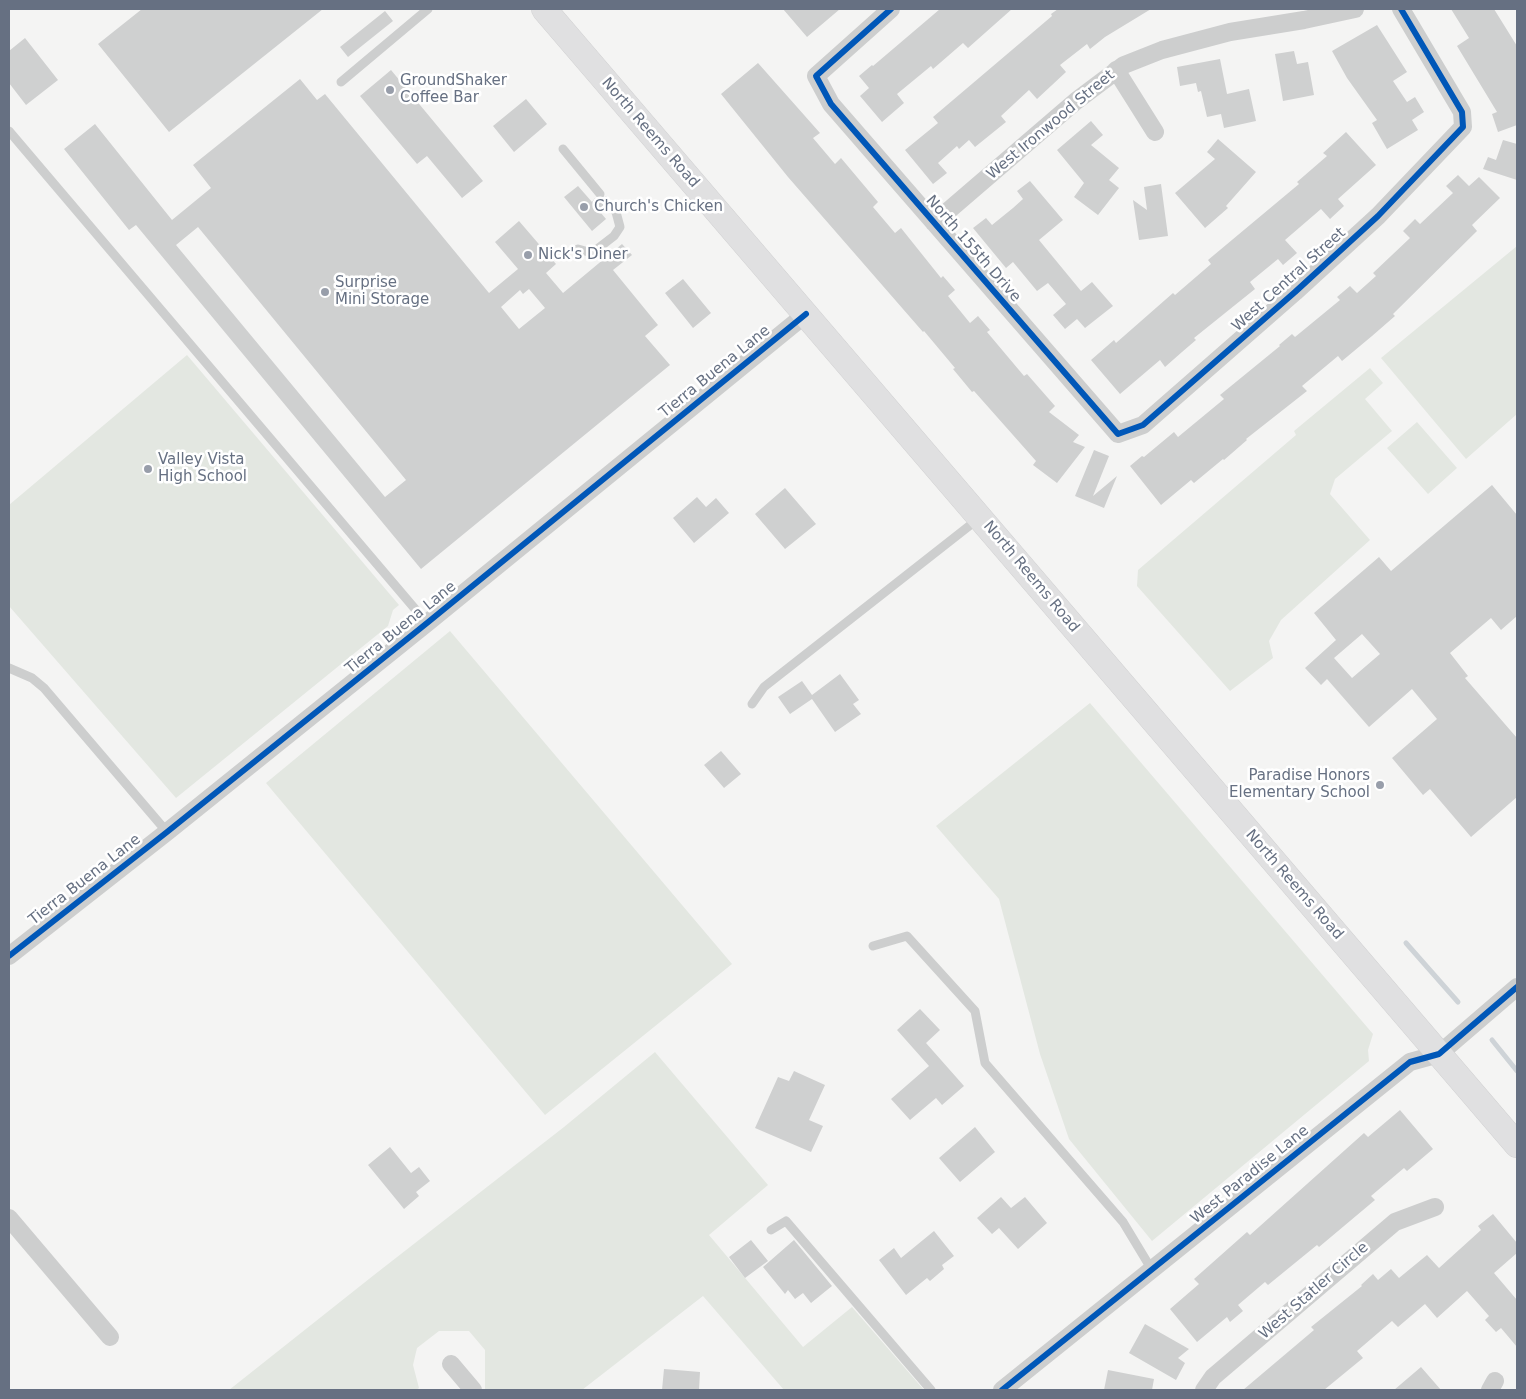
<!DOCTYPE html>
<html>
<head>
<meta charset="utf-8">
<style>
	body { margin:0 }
	#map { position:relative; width:1526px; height:1399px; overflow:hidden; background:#f4f4f3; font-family:"DejaVu Sans",sans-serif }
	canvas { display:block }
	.frame { position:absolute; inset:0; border:10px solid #667082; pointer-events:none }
</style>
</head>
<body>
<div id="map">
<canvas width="1526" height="1399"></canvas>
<div class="frame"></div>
</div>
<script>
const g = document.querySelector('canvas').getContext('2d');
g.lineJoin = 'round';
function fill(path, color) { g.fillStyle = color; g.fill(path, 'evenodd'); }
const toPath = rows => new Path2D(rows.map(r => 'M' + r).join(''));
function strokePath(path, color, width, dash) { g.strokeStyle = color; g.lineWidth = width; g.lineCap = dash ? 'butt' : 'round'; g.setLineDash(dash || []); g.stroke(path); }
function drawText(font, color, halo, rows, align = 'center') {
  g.font = font + ' "DejaVu Sans",sans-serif'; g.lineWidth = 5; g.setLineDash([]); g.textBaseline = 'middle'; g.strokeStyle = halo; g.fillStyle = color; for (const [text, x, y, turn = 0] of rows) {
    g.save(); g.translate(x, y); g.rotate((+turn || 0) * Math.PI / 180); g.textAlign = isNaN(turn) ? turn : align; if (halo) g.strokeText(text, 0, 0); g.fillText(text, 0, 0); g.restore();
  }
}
fill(toPath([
	[1517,246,1517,414,1466,459,1381,358],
	[187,355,399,605,393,610,388,626,176,798,9,606,9,505],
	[1370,368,1383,383,1365,399,1392,431,1335,479,1330,494,1370,540,1281,620,1269,641,1273,658,1230,691,1137,586,1138,570,1296,435,1294,431],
	[1417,422,1457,468,1428,494,1387,448],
	[450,631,732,964,545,1115,266,783],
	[1090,703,1373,1034,1368,1050,1369,1061,1152,1241,1069,1139,1040,1054,999,899,936,826],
	[655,1052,768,1185,709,1235,803,1347,852,1307,924,1390,784,1390,703,1296,582,1390,485,1390,485,1350,469,1331,439,1331,417,1348,413,1365,419,1388,416,1390,229,1390,374,1275,564,1127]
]), '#e3e7e1');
strokePath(toPath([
	[1406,943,1458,1002],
	[1492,1040,1517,1071]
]), '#ced3d7', 5);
fill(toPath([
	[142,9,323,9,169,132,98,44],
	[783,9,840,9,807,37],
	[940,9,1012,9,968,48,963,43,933,69,931,66,897,94,904,103,882,122,860,96,869,88,859,76,872,65,873,66],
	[1058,9,1151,9,1105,37,1090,49,1087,44,1060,65,1066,72,1037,99,1029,90,1001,116,1006,122,975,147,969,140,959,149,957,146,938,163,947,173,933,184,905,150,938,123,933,117,1052,16,1051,14],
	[1451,9,1494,9,1517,46,1517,125,1498,132,1492,114,1497,112,1457,46,1469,38],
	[385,11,393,21,348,57,340,47],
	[1377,25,1407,72,1393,81,1407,102,1415,97,1424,112,1412,120,1418,130,1387,149,1372,123,1377,120,1347,78,1332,51],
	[25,38,58,80,26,105,9,83,9,51],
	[1294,51,1297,64,1308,62,1314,95,1283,101,1275,54],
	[1220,59,1227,94,1249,89,1256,121,1224,128,1221,114,1207,117,1201,91,1198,92,1196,83,1180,86,1177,67],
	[758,63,820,133,813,138,835,164,841,158,878,202,873,207,895,233,901,228,941,278,943,276,955,290,948,296,970,323,978,316,990,330,987,332,1024,376,1027,374,1055,406,1049,412,1079,435,1073,442,1085,447,1057,483,1033,465,1036,461,974,391,972,392,953,369,955,368,924,331,923,332,788,177,721,94],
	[391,70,483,181,462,198,427,156,417,164,360,96],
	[300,79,317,100,325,94,489,293,518,269,495,242,519,221,556,264,546,273,563,293,622,244,632,255,613,270,658,325,645,336,670,365,421,569,136,225,129,230,64,149,95,124,172,220,211,188,193,165],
	[198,227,406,480,385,497,176,245],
	[529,289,545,308,519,329,501,307,520,290,523,294],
	[526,99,547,124,514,152,493,126],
	[1091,121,1103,135,1091,145,1119,168,1109,180,1119,188,1098,215,1074,197,1084,183,1057,150],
	[1346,132,1376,165,1338,199,1344,206,1330,219,1321,209,1285,240,1297,253,1283,265,1278,259,1250,282,1255,289,1194,338,1196,340,1182,352,1165,367,1160,360,1120,394,1091,360,1114,340,1116,343,1173,293,1175,295,1211,264,1208,260,1299,184,1297,182,1327,156,1323,153],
	[1218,139,1256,172,1226,206,1228,208,1205,228,1175,193,1215,159,1207,152],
	[1503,140,1517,144,1517,180,1483,169,1488,157,1496,160],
	[1458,175,1469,186,1479,177,1500,198,1472,225,1477,231,1393,314,1395,316,1372,336,1342,361,1338,356,1302,386,1307,391,1246,439,1247,440,1224,460,1223,459,1194,483,1191,480,1161,505,1130,466,1142,456,1144,457,1174,432,1178,437,1224,399,1220,395,1280,346,1279,345,1292,334,1295,337,1340,300,1337,297,1350,286,1357,293,1376,276,1373,273,1410,238,1403,231,1415,219,1420,224,1453,193,1446,186],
	[1030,181,1063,220,1039,240,1081,291,1092,282,1113,306,1085,328,1077,319,1065,329,1053,315,1066,304,1048,283,1037,291,1013,262,1006,268,973,228,986,218,992,225,1013,208,1023,199,1017,191],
	[1161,184,1168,236,1139,240,1133,200,1147,210,1144,187],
	[578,186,592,202,595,198,601,200,606,196,609,199,603,203,604,209,601,213,606,219,592,231,564,197],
	[683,279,711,313,693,328,665,293],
	[1094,450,1109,456,1093,496,1117,476,1104,508,1075,496],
	[1492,485,1517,515,1517,616,1501,630,1491,618,1450,653,1468,676,1465,678,1517,738,1517,797,1471,837,1430,789,1423,795,1392,758,1437,719,1412,689,1369,727,1327,679,1321,685,1305,668,1336,640,1314,613,1379,557,1391,571],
	[1362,634,1380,654,1352,678,1334,658],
	[785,488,816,524,785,549,755,514],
	[697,497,706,507,716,498,729,513,694,543,673,518],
	[840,674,859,700,853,704,861,714,835,732,812,699,790,714,778,697,802,681,812,695],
	[721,751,741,774,724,788,704,765],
	[920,1009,940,1030,926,1043,964,1086,942,1105,936,1098,910,1120,891,1099,929,1066,897,1030],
	[794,1071,825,1085,809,1120,823,1126,811,1152,755,1128,778,1077,789,1081],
	[1400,1110,1433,1149,1407,1171,1404,1168,1371,1196,1375,1200,1319,1247,1317,1245,1268,1285,1265,1282,1238,1305,1243,1311,1230,1322,1227,1317,1197,1342,1170,1309,1199,1284,1194,1279,1247,1232,1250,1235,1364,1133,1368,1137],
	[975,1127,995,1152,960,1182,939,1158],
	[390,1147,411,1173,419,1167,430,1181,416,1192,419,1196,404,1209,368,1165],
	[1001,1197,1011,1208,1025,1197,1047,1223,1018,1249,999,1228,992,1234,977,1218],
	[1493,1214,1517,1243,1517,1253,1494,1273,1517,1300,1517,1347,1501,1328,1496,1332,1485,1320,1489,1316,1467,1291,1437,1318,1425,1304,1398,1327,1392,1321,1357,1351,1363,1358,1324,1390,1243,1390,1314,1330,1311,1327,1362,1286,1361,1285,1373,1274,1378,1280,1391,1269,1399,1278,1427,1255,1439,1268,1481,1230,1478,1226],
	[934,1231,954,1256,942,1265,944,1269,930,1281,927,1278,906,1295,879,1260,894,1248,901,1258],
	[751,1240,768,1261,745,1278,729,1257],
	[794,1240,832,1286,811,1303,803,1293,795,1299,788,1290,785,1294,763,1267],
	[1145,1324,1189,1349,1178,1358,1185,1363,1176,1380,1129,1353],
	[1421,1367,1441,1390,1394,1390],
	[664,1369,700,1372,699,1390,662,1390],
	[1108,1370,1154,1379,1152,1390,1104,1390]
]), '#cfd0d0');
const secondary = toPath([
	[544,9,1517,1145]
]);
strokePath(secondary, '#d0d0d1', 26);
strokePath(toPath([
	[341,82,428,9],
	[9,131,427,623],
	[563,149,600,194],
	[578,249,592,253,614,236,620,227,616,212,609,205],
	[9,668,32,678,44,688,167,832],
	[752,704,764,687,978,519],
	[873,946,907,936,975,1011,985,1063,1123,1222,1152,1270],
	[771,1230,786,1221,931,1390]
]), '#cdcece', 9);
strokePath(toPath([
	[891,9,816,76,831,104,1118,434,1143,425,1295,292,1378,216,1463,127,1462,112,1401,9],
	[1116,70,1155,132],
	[934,223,1076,101,1124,65,1162,50,1230,32,1304,20,1355,9],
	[9,956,167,832,427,623,806,314],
	[9,1218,110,1337],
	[451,1364,473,1390],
	[1002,1390,1410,1062,1439,1054,1517,987],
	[1204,1390,1213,1377,1395,1222,1435,1207],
	[1490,1390,1495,1381]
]), '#cdcece', 18);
strokePath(secondary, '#e0e0e1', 25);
strokePath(toPath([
	[891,9,816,76,831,104,1118,434,1143,425,1295,292,1378,216,1463,127,1462,112,1401,9],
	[9,956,167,832,427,623,806,314],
	[1002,1390,1410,1062,1439,1054,1517,987]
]), '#0057b8', 6);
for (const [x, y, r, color] of [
	[390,90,5,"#989eaa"],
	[584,207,5,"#989eaa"],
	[528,255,5,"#989eaa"],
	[325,292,5,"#989eaa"],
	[148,469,5,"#989eaa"],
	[1380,785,5,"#989eaa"]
]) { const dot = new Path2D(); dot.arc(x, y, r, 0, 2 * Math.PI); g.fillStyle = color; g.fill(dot); strokePath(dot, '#fff', 2); }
drawText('15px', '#667082', '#fff', [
	["GroundShaker",400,81],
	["Coffee Bar",400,98],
	["Church's Chicken",594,207],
	["Nick's Diner",538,255],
	["Surprise",335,283],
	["Mini Storage",335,300],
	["Valley Vista",158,460],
	["High School",158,477],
	["Paradise Honors",1370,776,"right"],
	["Elementary School",1370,793,"right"]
], 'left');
drawText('15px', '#667082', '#fff', [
	["West Ironwood Street",1051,125,-40],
	["North Reems Road",650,133,49],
	["North 155th Drive",973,249,49],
	["West Central Street",1289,280,-42],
	["Tierra Buena Lane",715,372,-39],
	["North Reems Road",1031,577,50],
	["Tierra Buena Lane",401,628,-39],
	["Tierra Buena Lane",85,880,-38],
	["North Reems Road",1294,885,49],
	["West Paradise Lane",1250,1175,-39],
	["West Statler Circle",1314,1291,-41]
]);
</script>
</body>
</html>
